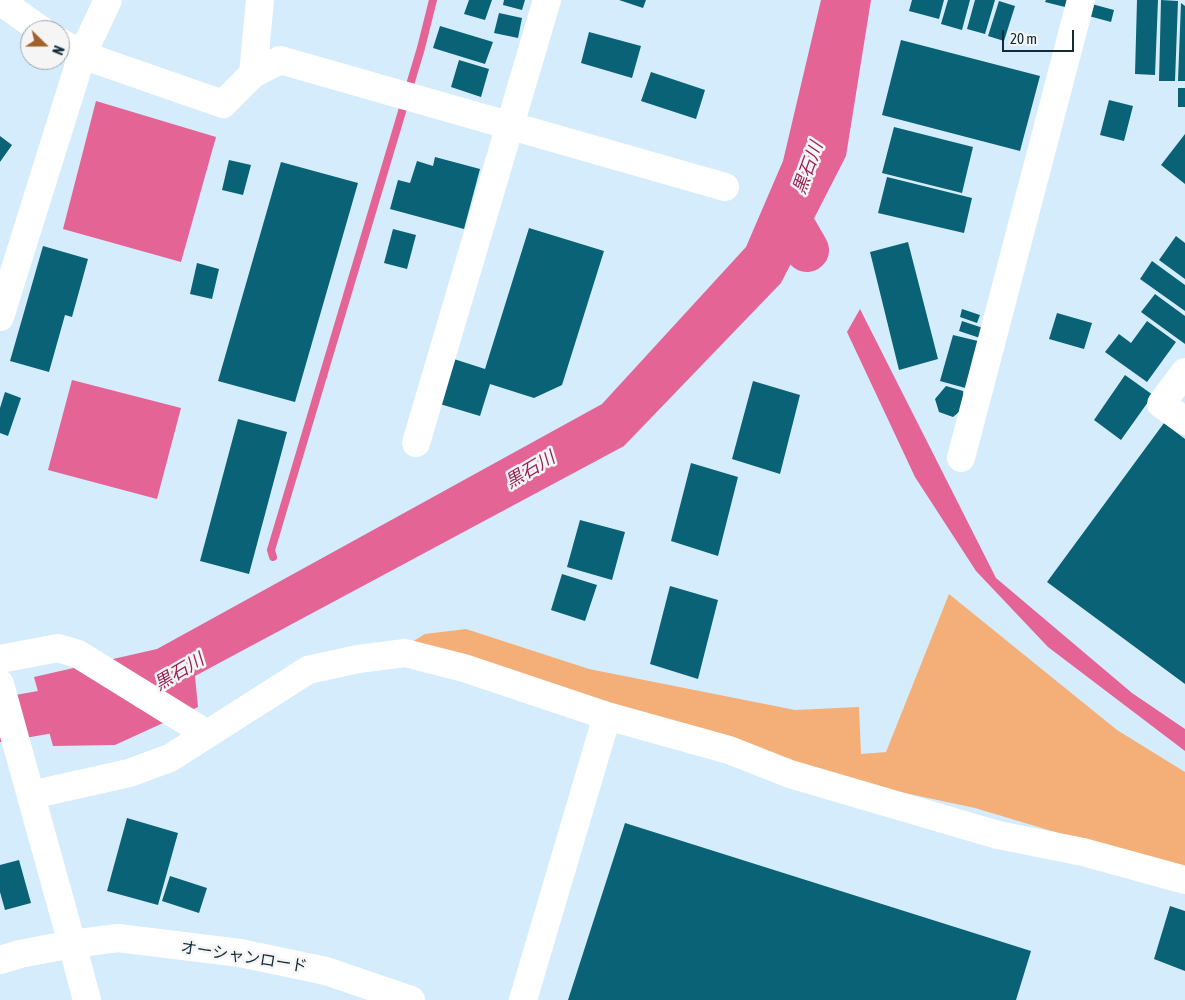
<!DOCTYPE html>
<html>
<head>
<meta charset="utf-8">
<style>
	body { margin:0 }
	#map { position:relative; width:1185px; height:1000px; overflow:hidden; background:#d5ecfc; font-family:"Asap Condensed",sans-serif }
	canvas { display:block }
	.north { position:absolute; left:20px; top:20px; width:50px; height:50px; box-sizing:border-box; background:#f5f5f5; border:1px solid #9ba4aa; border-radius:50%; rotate:112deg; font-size:14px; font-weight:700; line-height:20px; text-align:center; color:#132a39 }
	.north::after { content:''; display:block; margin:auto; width:18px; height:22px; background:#a2622b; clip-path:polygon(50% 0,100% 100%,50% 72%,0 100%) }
	.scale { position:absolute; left:1002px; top:30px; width:72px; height:22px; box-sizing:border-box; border:2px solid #132a39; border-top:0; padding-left:6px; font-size:15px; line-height:18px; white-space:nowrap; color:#132a39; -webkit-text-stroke:4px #f5f5f5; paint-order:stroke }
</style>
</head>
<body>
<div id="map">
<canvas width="1185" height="1000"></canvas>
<div class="north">N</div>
<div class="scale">20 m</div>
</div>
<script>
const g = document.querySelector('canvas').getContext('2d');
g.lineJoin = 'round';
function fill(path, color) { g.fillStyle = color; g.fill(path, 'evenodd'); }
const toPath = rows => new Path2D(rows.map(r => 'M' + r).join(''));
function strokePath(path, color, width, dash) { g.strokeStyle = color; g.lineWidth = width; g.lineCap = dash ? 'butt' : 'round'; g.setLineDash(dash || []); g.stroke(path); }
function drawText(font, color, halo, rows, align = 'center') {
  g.font = font + ' "Asap Condensed","Noto Sans JP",sans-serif'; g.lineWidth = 5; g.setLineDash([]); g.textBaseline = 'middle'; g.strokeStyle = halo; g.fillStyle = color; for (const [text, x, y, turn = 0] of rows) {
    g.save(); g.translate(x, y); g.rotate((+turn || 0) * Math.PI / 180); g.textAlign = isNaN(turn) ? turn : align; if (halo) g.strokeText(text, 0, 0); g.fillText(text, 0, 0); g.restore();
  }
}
fill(toPath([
	[949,594,1117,730,1185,772,1185,871,975,808,825,776,404,647,425,634,466,629,589,669,795,710,859,707,861,754,886,752]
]), '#f4af78');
fill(toPath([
	[821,0,871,0,846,156,781,283,624,446,195,676,198,707,115,745,53,746,34,677,157,649,602,404,746,247,783,161],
	[96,101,216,137,181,262,63,229],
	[860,309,996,578,1132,693,1185,729,1185,751,1048,647,976,571,915,477,847,332],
	[72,380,181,408,157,499,48,470]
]), '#e36495');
strokePath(toPath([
	[273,557,271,550,421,48,433,0]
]), '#e36495', 8);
strokePath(toPath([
	[789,219,807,250],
	[0,720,102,702]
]), '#e36495', 44);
fill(toPath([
	[469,0,492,0,485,20,464,14],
	[504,0,525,0,522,10,503,5],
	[619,0,646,0,643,8],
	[912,0,944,0,939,19,909,11],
	[948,0,970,0,962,30,941,24],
	[975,0,995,0,985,34,967,29],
	[1046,0,1072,0,1069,8,1045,2],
	[1137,0,1158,0,1155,75,1135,74],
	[1161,0,1178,1,1175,81,1159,81],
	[999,1,1015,6,1004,41,988,36],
	[1088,3,1114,10,1111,22,1085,15],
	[1181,3,1185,6,1185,81,1178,81],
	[499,13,522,18,518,38,494,33],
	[440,26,493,42,485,64,433,48],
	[589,32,641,46,632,78,581,63],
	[901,40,1040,76,1020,151,882,115],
	[459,60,489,69,481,97,451,87],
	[651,72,705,90,696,119,641,101],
	[1178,88,1185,88,1185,107,1178,107],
	[1109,100,1133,106,1124,141,1100,135],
	[894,127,973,147,962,193,882,173],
	[1185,134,1185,184,1161,165],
	[0,136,12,145,0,162],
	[435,157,480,169,464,229,390,209,398,180,410,183,417,161,433,166],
	[229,160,251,165,243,195,222,190],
	[281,162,358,183,295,402,218,381],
	[887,177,972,198,964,233,878,213],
	[529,228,604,251,562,385,534,398,490,384,480,416,440,404,454,359,485,369],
	[393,229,416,235,407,269,384,263],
	[1176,236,1185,243,1185,279,1159,260],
	[908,242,938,359,899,370,870,252],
	[43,246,88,259,72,317,65,315,49,372,10,361],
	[1152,261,1185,285,1185,311,1140,279],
	[197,263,219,269,212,299,190,294],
	[1155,294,1185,316,1185,344,1141,312],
	[962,309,980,315,977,323,960,317],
	[1057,313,1092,323,1084,349,1049,339],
	[962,321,983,328,980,338,959,331],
	[1147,321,1176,342,1147,382,1105,352,1119,334,1131,343],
	[953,335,982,342,969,389,940,381],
	[1125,375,1153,395,1121,440,1094,420],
	[753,381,800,395,780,474,732,459],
	[946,386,963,391,965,407,953,417,939,412,935,399],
	[5,392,21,398,8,436,0,433,0,408],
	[238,419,287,432,249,574,200,561],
	[1164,423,1185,439,1185,684,1047,582],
	[691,463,738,477,718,556,671,541],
	[580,520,625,532,612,580,567,567],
	[562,574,597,585,585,621,551,610],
	[670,586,718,600,698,679,650,664],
	[127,818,178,833,158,905,107,891],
	[625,823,1031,951,1016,1000,568,1000],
	[19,860,31,903,5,910,0,892,0,865],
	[170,876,207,888,199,913,162,901],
	[1170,906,1185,911,1185,971,1154,959]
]), '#096276');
strokePath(toPath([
	[0,1,41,30],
	[60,42,82,55,223,104,253,74,280,60,725,187],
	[253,74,260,0],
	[0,317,82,55,108,0],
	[1185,372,1161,404,1185,421],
	[416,443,547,0],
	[961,458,1081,0],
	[0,659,58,648,78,654,207,734],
	[0,684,72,944,118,938,240,953,326,971,411,1000],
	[31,795,129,773,170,758,308,670,358,659,405,653,464,668,607,716,729,750,790,774,998,835,1083,852,1185,880],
	[0,960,20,954,72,944,87,1000],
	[523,1000,607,716]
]), '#fff', 28);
drawText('16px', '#132a39', '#f5f5f5', [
	["オーシャンロード",244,957,9]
]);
drawText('italic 18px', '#962356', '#f5f5f5', [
	["黒石川",808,168,-70],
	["黒石川",530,470,-31],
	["黒石川",179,672,-31]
]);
</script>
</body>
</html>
